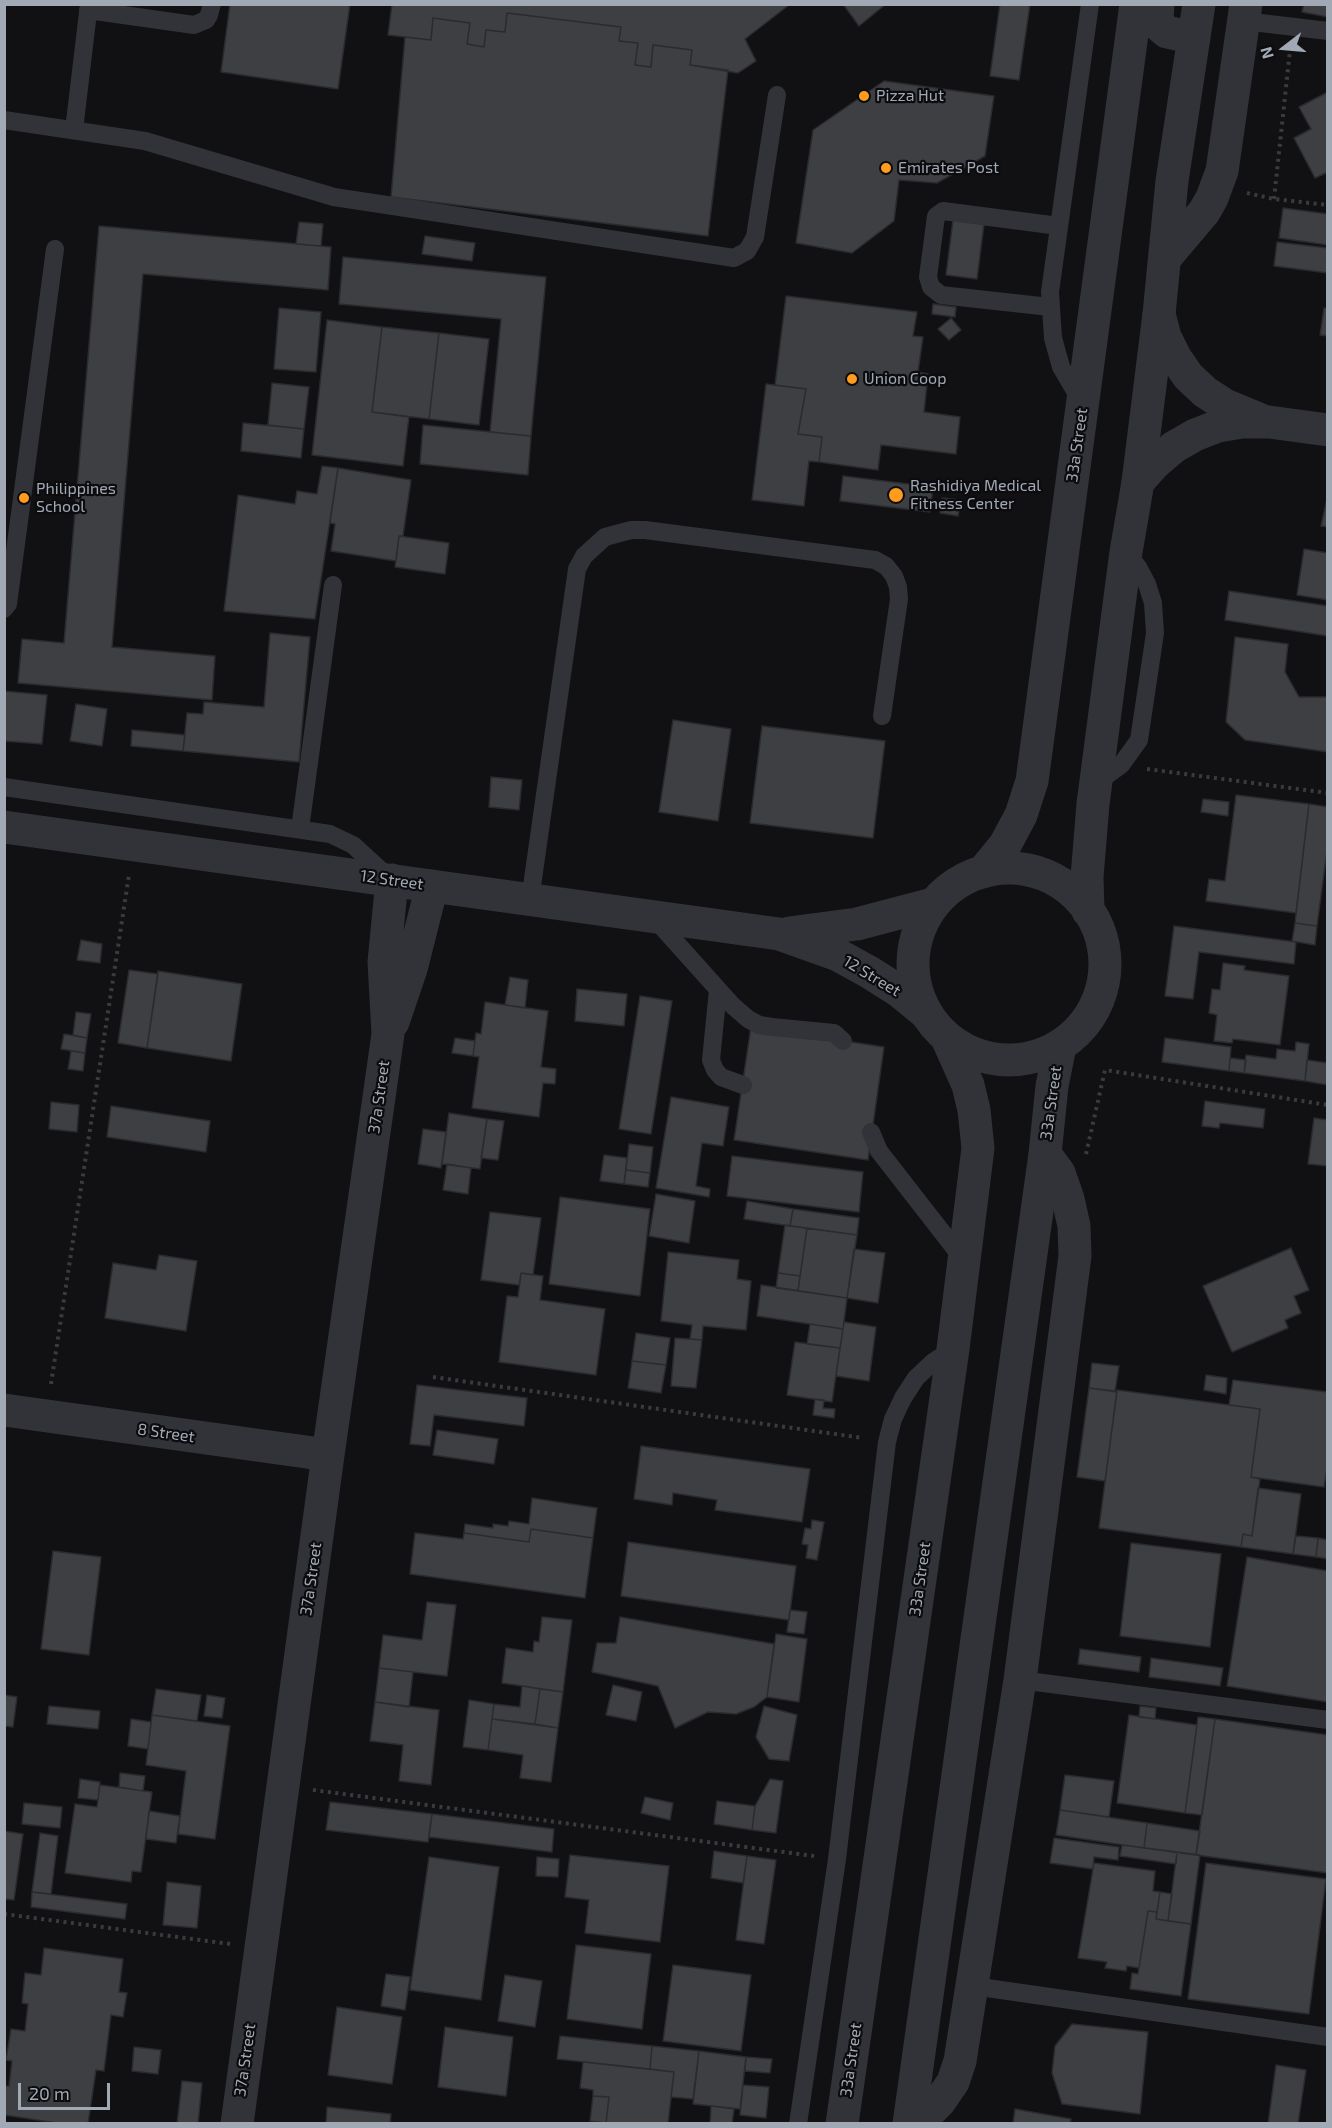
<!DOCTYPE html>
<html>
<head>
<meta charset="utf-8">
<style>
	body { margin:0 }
	#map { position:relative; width:1332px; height:2128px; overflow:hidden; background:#111113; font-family:"Exo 2",sans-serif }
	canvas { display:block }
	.frame { position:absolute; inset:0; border:6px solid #a1a9b5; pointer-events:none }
	.north { position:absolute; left:1254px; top:18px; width:60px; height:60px; -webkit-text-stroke:4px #0c0c0e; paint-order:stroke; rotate:254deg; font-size:16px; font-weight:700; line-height:24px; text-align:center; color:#a1a9b5 }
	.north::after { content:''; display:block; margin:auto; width:21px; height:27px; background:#a1a9b5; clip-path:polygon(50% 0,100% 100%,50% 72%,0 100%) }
	.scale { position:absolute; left:18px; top:2083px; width:92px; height:27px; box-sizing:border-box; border:3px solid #a1a9b5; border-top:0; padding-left:8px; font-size:18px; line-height:21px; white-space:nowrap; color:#a1a9b5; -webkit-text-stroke:4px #0c0c0e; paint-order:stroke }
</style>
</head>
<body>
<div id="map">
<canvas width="1332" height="2128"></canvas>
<div class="frame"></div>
<div class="north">N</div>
<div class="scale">20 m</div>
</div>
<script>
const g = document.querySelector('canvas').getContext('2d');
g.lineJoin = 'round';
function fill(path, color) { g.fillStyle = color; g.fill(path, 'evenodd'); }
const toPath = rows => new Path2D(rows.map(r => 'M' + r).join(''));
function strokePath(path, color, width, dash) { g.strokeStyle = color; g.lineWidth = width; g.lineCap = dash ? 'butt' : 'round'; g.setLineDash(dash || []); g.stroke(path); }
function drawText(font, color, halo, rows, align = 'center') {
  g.font = font + ' "Exo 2",sans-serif'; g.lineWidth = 4.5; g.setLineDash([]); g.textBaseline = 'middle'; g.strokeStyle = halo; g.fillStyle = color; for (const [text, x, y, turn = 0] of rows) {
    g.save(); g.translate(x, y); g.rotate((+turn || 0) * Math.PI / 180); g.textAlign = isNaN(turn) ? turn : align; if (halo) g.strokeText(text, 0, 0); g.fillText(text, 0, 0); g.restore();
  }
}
const building = toPath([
	[230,4,350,4,338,89,221,72,230,4],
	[392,4,788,4,789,5,745,39,756,61,738,73,690,65,692,50,653,45,651,67,635,65,638,43,619,41,621,27,507,13,505,32,486,30,484,47,467,44,470,23,433,18,431,40,388,35,392,4],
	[843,4,886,4,859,26,843,4],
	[1000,4,1030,4,1019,80,990,76,1000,4],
	[1304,4,1328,4,1328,17,1302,12,1304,4],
	[507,13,621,27,619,41,638,43,635,65,651,67,653,45,692,50,690,65,728,70,708,236,391,197,405,37,431,40,433,18,470,23,467,44,484,47,486,30,505,32,507,13],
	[884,81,994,96,985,156,937,183,899,180,894,221,852,253,796,243,813,130,884,81],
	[1328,92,1328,172,1315,178,1294,138,1311,129,1299,107,1328,92],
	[1283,208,1328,214,1328,245,1279,238,1283,208],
	[953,220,984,224,977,279,946,275,953,220],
	[299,222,323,224,321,246,296,244,299,222],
	[99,226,331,247,328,290,143,274,112,647,215,656,212,700,18,683,22,639,64,643,99,226],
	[425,236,475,243,472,261,422,254,425,236],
	[1277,242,1328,248,1328,273,1274,266,1277,242],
	[343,257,546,277,531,436,490,432,501,319,339,304,343,257],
	[786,296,917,312,913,336,923,337,918,372,928,374,924,412,960,417,956,454,881,445,878,470,819,462,822,437,798,434,806,389,775,385,786,296],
	[933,304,956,307,955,317,932,314,933,304],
	[279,308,321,312,316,372,274,369,279,308],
	[1324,308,1328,309,1328,336,1320,335,1324,308],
	[951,318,961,330,949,340,938,329,951,318],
	[327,320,382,327,372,412,409,417,403,466,312,455,327,320],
	[382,327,439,333,429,419,372,412,382,327],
	[439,333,489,339,479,425,429,419,439,333],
	[272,383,309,387,304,429,268,425,272,383],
	[766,384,806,389,798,434,822,437,819,462,809,461,804,506,752,500,766,384],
	[243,423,304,429,301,458,241,451,243,423],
	[423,425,531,436,528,475,420,464,423,425],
	[322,466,338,468,315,619,224,611,238,495,295,504,297,491,317,494,322,466],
	[338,468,411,480,403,536,399,536,396,561,331,551,335,524,330,523,338,468],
	[843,476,933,487,930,512,840,501,843,476],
	[942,498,961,500,958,516,940,513,942,498],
	[1327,499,1328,499,1328,527,1321,526,1327,499],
	[399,536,449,543,445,574,395,567,399,536],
	[1304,549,1328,553,1328,600,1297,595,1304,549],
	[1229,591,1328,606,1328,636,1225,620,1229,591],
	[270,633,310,637,299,762,183,751,187,713,203,714,204,702,264,707,270,633],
	[1235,637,1288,644,1285,672,1299,697,1328,697,1328,752,1245,740,1226,722,1235,637],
	[4,691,47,695,42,744,4,741,4,691],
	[76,704,107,709,102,746,70,741,76,704],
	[673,720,731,729,718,821,659,812,673,720],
	[762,726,885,741,873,838,750,823,762,726],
	[132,730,185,735,183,751,131,746,132,730],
	[491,777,522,780,519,810,489,807,491,777],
	[1236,795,1309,804,1296,913,1206,901,1209,879,1225,881,1236,795],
	[1203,799,1229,802,1228,816,1201,812,1203,799],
	[1309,804,1328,807,1328,843,1317,926,1295,923,1309,804],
	[1295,923,1317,926,1315,945,1292,941,1295,923],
	[1174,926,1296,942,1294,964,1199,952,1193,999,1165,996,1174,926],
	[81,940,102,944,100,963,77,960,81,940],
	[1223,963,1245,966,1244,970,1289,976,1280,1045,1233,1039,1232,1043,1214,1041,1217,1015,1209,1013,1212,989,1220,990,1223,963],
	[129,970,158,974,147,1048,118,1043,129,970],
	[158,971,242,984,231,1061,147,1048,158,971],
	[510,977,528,980,525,1008,505,1005,510,977],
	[577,989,627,994,624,1026,575,1021,577,989],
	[640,996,672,1001,651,1134,619,1129,640,996],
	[485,1002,548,1011,541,1067,556,1069,555,1084,543,1083,539,1117,472,1108,479,1057,473,1056,476,1033,481,1034,485,1002],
	[76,1012,91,1014,87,1038,73,1035,76,1012],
	[751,1027,884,1047,868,1160,734,1140,751,1027],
	[64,1034,87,1038,85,1053,61,1049,64,1034],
	[455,1038,475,1041,473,1056,452,1053,455,1038],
	[1165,1038,1231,1047,1229,1071,1162,1062,1165,1038],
	[1296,1042,1309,1044,1305,1081,1244,1073,1246,1055,1276,1059,1277,1049,1295,1051,1296,1042],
	[71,1051,85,1053,83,1071,68,1069,71,1051],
	[1230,1058,1246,1060,1244,1073,1229,1071,1230,1058],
	[1307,1060,1328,1063,1328,1085,1305,1081,1307,1060],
	[671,1097,729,1107,723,1146,702,1143,696,1186,710,1189,709,1197,656,1188,671,1097],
	[1205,1101,1265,1109,1263,1128,1220,1123,1219,1128,1202,1126,1205,1101],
	[51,1102,79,1105,77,1132,49,1129,51,1102],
	[111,1106,210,1121,206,1152,107,1137,111,1106],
	[449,1113,487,1119,480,1169,442,1164,449,1113],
	[1314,1118,1328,1120,1328,1166,1308,1164,1314,1118],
	[487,1119,504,1121,498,1160,481,1158,487,1119],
	[423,1129,446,1132,441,1168,418,1164,423,1129],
	[629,1144,653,1147,650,1173,626,1170,629,1144],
	[604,1155,627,1158,624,1184,600,1181,604,1155],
	[732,1156,863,1172,859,1212,727,1196,732,1156],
	[447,1164,471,1168,468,1194,443,1190,447,1164],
	[626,1170,650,1173,648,1187,624,1184,626,1170],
	[656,1194,695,1201,689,1243,649,1236,656,1194],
	[560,1197,650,1209,640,1296,549,1284,560,1197],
	[747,1201,793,1209,790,1226,744,1219,747,1201],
	[793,1209,859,1218,857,1235,790,1226,793,1209],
	[490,1212,541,1218,533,1275,521,1273,519,1285,481,1280,490,1212],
	[785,1225,807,1228,800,1276,778,1273,785,1225],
	[807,1228,857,1235,847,1298,798,1291,807,1228],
	[1291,1248,1309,1290,1294,1296,1301,1313,1285,1320,1288,1328,1232,1352,1203,1286,1291,1248],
	[854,1249,885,1253,878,1303,847,1298,854,1249],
	[668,1252,739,1260,737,1279,751,1281,746,1330,703,1326,702,1340,690,1339,692,1325,661,1321,668,1252],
	[159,1255,197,1261,186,1331,105,1318,113,1263,156,1270,159,1255],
	[521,1273,543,1276,540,1300,605,1309,596,1375,499,1362,507,1296,518,1297,521,1273],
	[778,1273,800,1276,798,1291,776,1288,778,1273],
	[761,1285,847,1298,843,1329,757,1316,761,1285],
	[844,1322,876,1327,869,1381,836,1376,844,1322],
	[810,1324,843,1329,840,1348,807,1344,810,1324],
	[636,1333,670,1338,666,1365,632,1361,636,1333],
	[675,1338,702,1340,696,1388,671,1386,675,1338],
	[795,1342,840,1348,832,1402,787,1395,795,1342],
	[632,1361,666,1365,661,1393,628,1388,632,1361],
	[1092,1363,1119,1366,1115,1391,1089,1388,1092,1363],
	[1206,1375,1227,1378,1226,1394,1204,1390,1206,1375],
	[1233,1380,1328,1392,1328,1461,1324,1487,1251,1477,1260,1409,1229,1405,1233,1380],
	[417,1385,527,1398,524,1426,434,1415,430,1446,410,1444,417,1385],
	[1089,1388,1117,1392,1105,1481,1077,1477,1089,1388],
	[1117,1390,1260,1409,1251,1477,1260,1479,1252,1536,1243,1534,1241,1547,1099,1528,1117,1390],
	[815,1399,824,1400,823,1408,835,1409,834,1418,813,1415,815,1399],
	[437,1430,498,1439,494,1464,433,1455,437,1430],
	[641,1446,810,1469,802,1522,715,1510,717,1500,673,1493,672,1505,634,1499,641,1446],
	[1258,1488,1301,1494,1293,1554,1241,1547,1243,1534,1252,1536,1258,1488],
	[532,1498,597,1508,593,1538,531,1529,529,1542,464,1533,465,1524,493,1528,493,1524,508,1526,509,1521,529,1524,532,1498],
	[812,1520,824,1522,817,1560,806,1558,808,1545,802,1544,805,1528,811,1529,812,1520],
	[531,1529,593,1538,585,1598,410,1574,415,1533,463,1539,464,1533,529,1542,531,1529],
	[1296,1536,1318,1538,1316,1557,1293,1554,1296,1536],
	[1318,1538,1328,1540,1328,1559,1316,1557,1318,1538],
	[628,1542,796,1566,789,1620,621,1596,628,1542],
	[1131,1543,1221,1554,1210,1647,1120,1636,1131,1543],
	[53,1551,101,1557,89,1655,41,1649,53,1551],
	[1247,1557,1328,1571,1328,1702,1227,1686,1247,1557],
	[427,1602,456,1605,447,1676,379,1668,383,1635,422,1640,427,1602],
	[790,1610,807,1612,804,1634,787,1632,790,1610],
	[542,1617,572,1620,563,1692,502,1683,506,1648,533,1652,534,1641,539,1642,542,1617],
	[620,1617,774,1644,767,1697,754,1707,736,1714,708,1712,675,1728,658,1686,592,1672,597,1643,616,1643,620,1617],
	[776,1634,807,1639,799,1702,767,1697,776,1634],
	[1080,1649,1141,1657,1139,1672,1078,1664,1080,1649],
	[1151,1658,1223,1668,1220,1686,1149,1677,1151,1658],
	[379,1668,413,1672,409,1707,375,1702,379,1668],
	[613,1685,642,1692,636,1721,606,1715,613,1685],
	[522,1686,540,1689,535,1724,492,1719,494,1704,520,1707,522,1686],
	[156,1689,201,1695,197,1721,152,1715,156,1689],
	[540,1689,563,1692,558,1728,535,1724,540,1689],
	[4,1695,17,1697,13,1727,4,1726,4,1695],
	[207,1695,225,1698,222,1718,204,1716,207,1695],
	[469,1700,494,1704,488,1750,463,1747,469,1700],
	[375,1702,439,1710,431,1785,399,1781,403,1745,370,1741,375,1702],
	[49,1706,100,1711,98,1729,47,1724,49,1706],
	[764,1706,797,1715,789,1761,769,1759,756,1737,764,1706],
	[1140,1706,1156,1708,1155,1719,1139,1717,1140,1706],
	[152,1715,230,1726,215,1839,178,1834,186,1771,146,1765,152,1715],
	[1129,1715,1197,1725,1185,1813,1117,1803,1129,1715],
	[1198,1717,1215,1719,1202,1815,1185,1813,1198,1717],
	[131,1719,151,1722,148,1749,128,1746,131,1719],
	[492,1719,558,1728,551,1782,520,1778,523,1755,488,1750,492,1719],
	[1215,1719,1328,1735,1328,1873,1196,1855,1215,1719],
	[120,1773,145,1776,143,1791,119,1787,120,1773],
	[1065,1775,1114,1781,1109,1817,1060,1810,1065,1775],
	[80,1779,100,1782,98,1800,78,1798,80,1779],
	[770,1779,783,1781,776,1833,752,1830,755,1806,770,1779],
	[100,1785,152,1792,141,1872,132,1871,131,1882,65,1873,75,1804,97,1807,100,1785],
	[645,1797,673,1803,670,1820,641,1813,645,1797],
	[717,1801,755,1806,752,1830,714,1824,717,1801],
	[330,1802,432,1814,428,1842,326,1830,330,1802],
	[24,1803,62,1807,60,1828,22,1824,24,1803],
	[1060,1810,1147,1823,1144,1848,1056,1835,1060,1810],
	[149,1811,180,1816,176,1843,146,1839,149,1811],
	[432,1814,554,1829,552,1852,429,1837,432,1814],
	[1147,1823,1200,1831,1196,1855,1144,1848,1147,1823],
	[4,1831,23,1834,14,1900,4,1899,4,1831],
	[40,1833,58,1836,51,1894,32,1892,40,1833],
	[1054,1838,1119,1847,1118,1860,1094,1857,1093,1869,1050,1863,1054,1838],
	[1122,1845,1177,1852,1176,1864,1120,1856,1122,1845],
	[714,1851,747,1856,743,1883,711,1878,714,1851],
	[1177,1852,1200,1855,1191,1924,1168,1921,1177,1852],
	[570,1855,669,1866,660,1942,585,1933,589,1900,565,1897,570,1855],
	[747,1856,776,1860,764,1944,736,1940,747,1856],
	[429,1857,499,1867,481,2000,410,1990,429,1857],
	[537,1857,559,1859,558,1877,536,1876,537,1857],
	[1094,1863,1155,1871,1153,1891,1160,1892,1157,1912,1148,1911,1139,1968,1127,1966,1126,1971,1105,1968,1107,1962,1078,1958,1094,1863],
	[1206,1863,1326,1879,1309,2014,1188,1999,1206,1863],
	[167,1882,201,1886,197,1928,163,1925,167,1882],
	[32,1892,127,1904,125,1919,31,1907,32,1892],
	[1160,1892,1172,1894,1168,1921,1156,1919,1160,1892],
	[1148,1911,1157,1912,1156,1919,1191,1924,1181,1996,1130,1989,1132,1973,1138,1974,1148,1911],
	[576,1945,651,1954,642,2029,567,2019,576,1945],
	[44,1948,123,1959,119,1992,127,1993,123,2017,111,2015,104,2071,96,2070,88,2124,64,2124,4,2115,4,2086,9,2086,12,2061,6,2060,11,2029,25,2031,28,2004,22,2003,25,1973,41,1975,44,1948],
	[673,1965,751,1975,741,2051,663,2041,673,1965],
	[386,1974,410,1977,405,2010,381,2006,386,1974],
	[505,1975,542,1981,535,2027,498,2021,505,1975],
	[337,2007,402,2017,392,2084,328,2075,337,2007],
	[1072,2024,1148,2032,1140,2114,1062,2104,1052,2073,1055,2046,1072,2024],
	[445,2027,513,2037,506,2096,438,2087,445,2027],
	[560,2036,652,2046,650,2069,557,2059,560,2036],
	[652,2046,699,2051,693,2099,671,2097,674,2072,650,2069,652,2046],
	[134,2047,161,2050,158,2074,132,2071,134,2047],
	[699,2051,746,2057,740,2109,693,2104,699,2051],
	[746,2057,772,2059,770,2073,745,2071,746,2057],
	[583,2062,674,2072,668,2124,606,2123,609,2097,593,2096,593,2090,580,2088,583,2062],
	[1276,2065,1306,2070,1298,2124,1268,2124,1276,2065],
	[182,2081,202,2083,198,2124,177,2124,182,2081],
	[743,2085,769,2087,766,2118,740,2115,743,2085],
	[593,2096,609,2097,606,2123,590,2121,593,2096],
	[711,2106,734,2109,732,2124,710,2124,711,2106],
	[327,2107,391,2114,390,2124,326,2124,327,2107],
	[1015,2109,1071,2119,1070,2124,1013,2124,1015,2109]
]);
fill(building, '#3d3f43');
strokePath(building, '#2b2b2f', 1.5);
strokePath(toPath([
	[1247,193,1274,199,1328,205],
	[1274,199,1290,50],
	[1147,769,1328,793],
	[1086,1154,1105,1070,1328,1105],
	[433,1377,863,1438],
	[51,1384,129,875],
	[313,1790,814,1856],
	[4,1914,230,1944]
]), '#383b3f', 4, [3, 4.5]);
strokePath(toPath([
	[88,10,194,25,206,20,209,15,212,4],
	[1244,21,1328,31],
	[4,120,145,141,334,197,734,258,747,251,755,237,777,95],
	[74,130,89,4],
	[1050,307,941,295,931,287,928,277,936,216,943,211,1059,226],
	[1081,401,1061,367,1053,338,1050,292,1090,4],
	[4,609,8,604,55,249],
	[1096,783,1121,765,1139,740,1155,633,1153,603,1147,584,1138,567,1126,552],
	[4,787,330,834,353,845,388,877],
	[300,829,333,585],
	[530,900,577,569,584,556,605,537,631,530,645,530,875,560,886,566,894,576,898,587,899,599,882,716],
	[654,918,732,1005,748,1019,759,1025,772,1027,834,1033,843,1041],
	[718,990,711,1060,715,1070,721,1077,743,1085],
	[871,1132,879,1151,963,1259],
	[1020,1680,1328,1720],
	[973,1986,1328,2037],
	[798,2124,837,1859,887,1442,893,1419,903,1398,916,1378,933,1362,953,1349]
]), '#323338', 18);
strokePath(toPath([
	[1165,258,1204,212,1212,198,1222,171,1246,4],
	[1159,314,1165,337,1175,357,1188,376,1205,392,1225,405,1261,420],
	[1138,482,1154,464,1174,447,1195,435,1218,426,1242,422,1269,422,1328,430],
	[4,827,779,934,838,955,869,972,899,991,927,1014],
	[789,933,857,924,933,904],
	[393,1022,411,969,432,886],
	[4,1410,328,1455],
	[237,2124,328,1455,388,1034,384,962,392,880],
	[912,2124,927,2114,940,2101,953,2082,960,2061,1020,1680,1075,1256,1074,1226,1068,1199,1059,1173,1045,1154]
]), '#323338', 33);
strokePath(toPath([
	[1158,4,1157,19,1161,27,1167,32,1194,38],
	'913 964a96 96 0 1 1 192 0a96 96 0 1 1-192 0Z',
	[983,872,1005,845,1021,815,1032,781,1136,4],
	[1088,911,1087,877,1093,804,1126,552,1138,482,1159,314,1172,181,1199,4],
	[842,2124,953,1349,978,1148,974,1110,968,1085,947,1038],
	[909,2124,1045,1154,1052,1086,1060,1046]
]), '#323338', 33);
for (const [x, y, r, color] of [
	[864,96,6,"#ff9c1d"],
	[886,168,6,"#ff9c1d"],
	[852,379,6,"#ff9c1d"],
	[896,495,8,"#ff9c1d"],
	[24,498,6,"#ff9c1d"]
]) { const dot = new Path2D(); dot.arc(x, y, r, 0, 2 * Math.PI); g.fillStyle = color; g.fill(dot); strokePath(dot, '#0c0c0e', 2); }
drawText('16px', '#a1a9b5', '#0c0c0e', [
	["Pizza Hut",876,96],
	["Emirates Post",898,168],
	["Union Coop",864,379],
	["Rashidiya Medical",910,486],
	["Fitness Center",910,504],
	["Philippines",36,489],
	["School",36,507]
], 'left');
drawText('16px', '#a1a9b5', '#0c0c0e', [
	["33a Street",1077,445,-82],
	["12 Street",392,880,8],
	["12 Street",872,976,31],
	["37a Street",379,1097,-82],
	["33a Street",1051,1103,-82],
	["8 Street",166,1433,8],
	["37a Street",311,1579,-82],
	["33a Street",920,1579,-82],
	["37a Street",245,2060,-82],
	["33a Street",851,2060,-82]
]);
</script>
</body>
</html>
